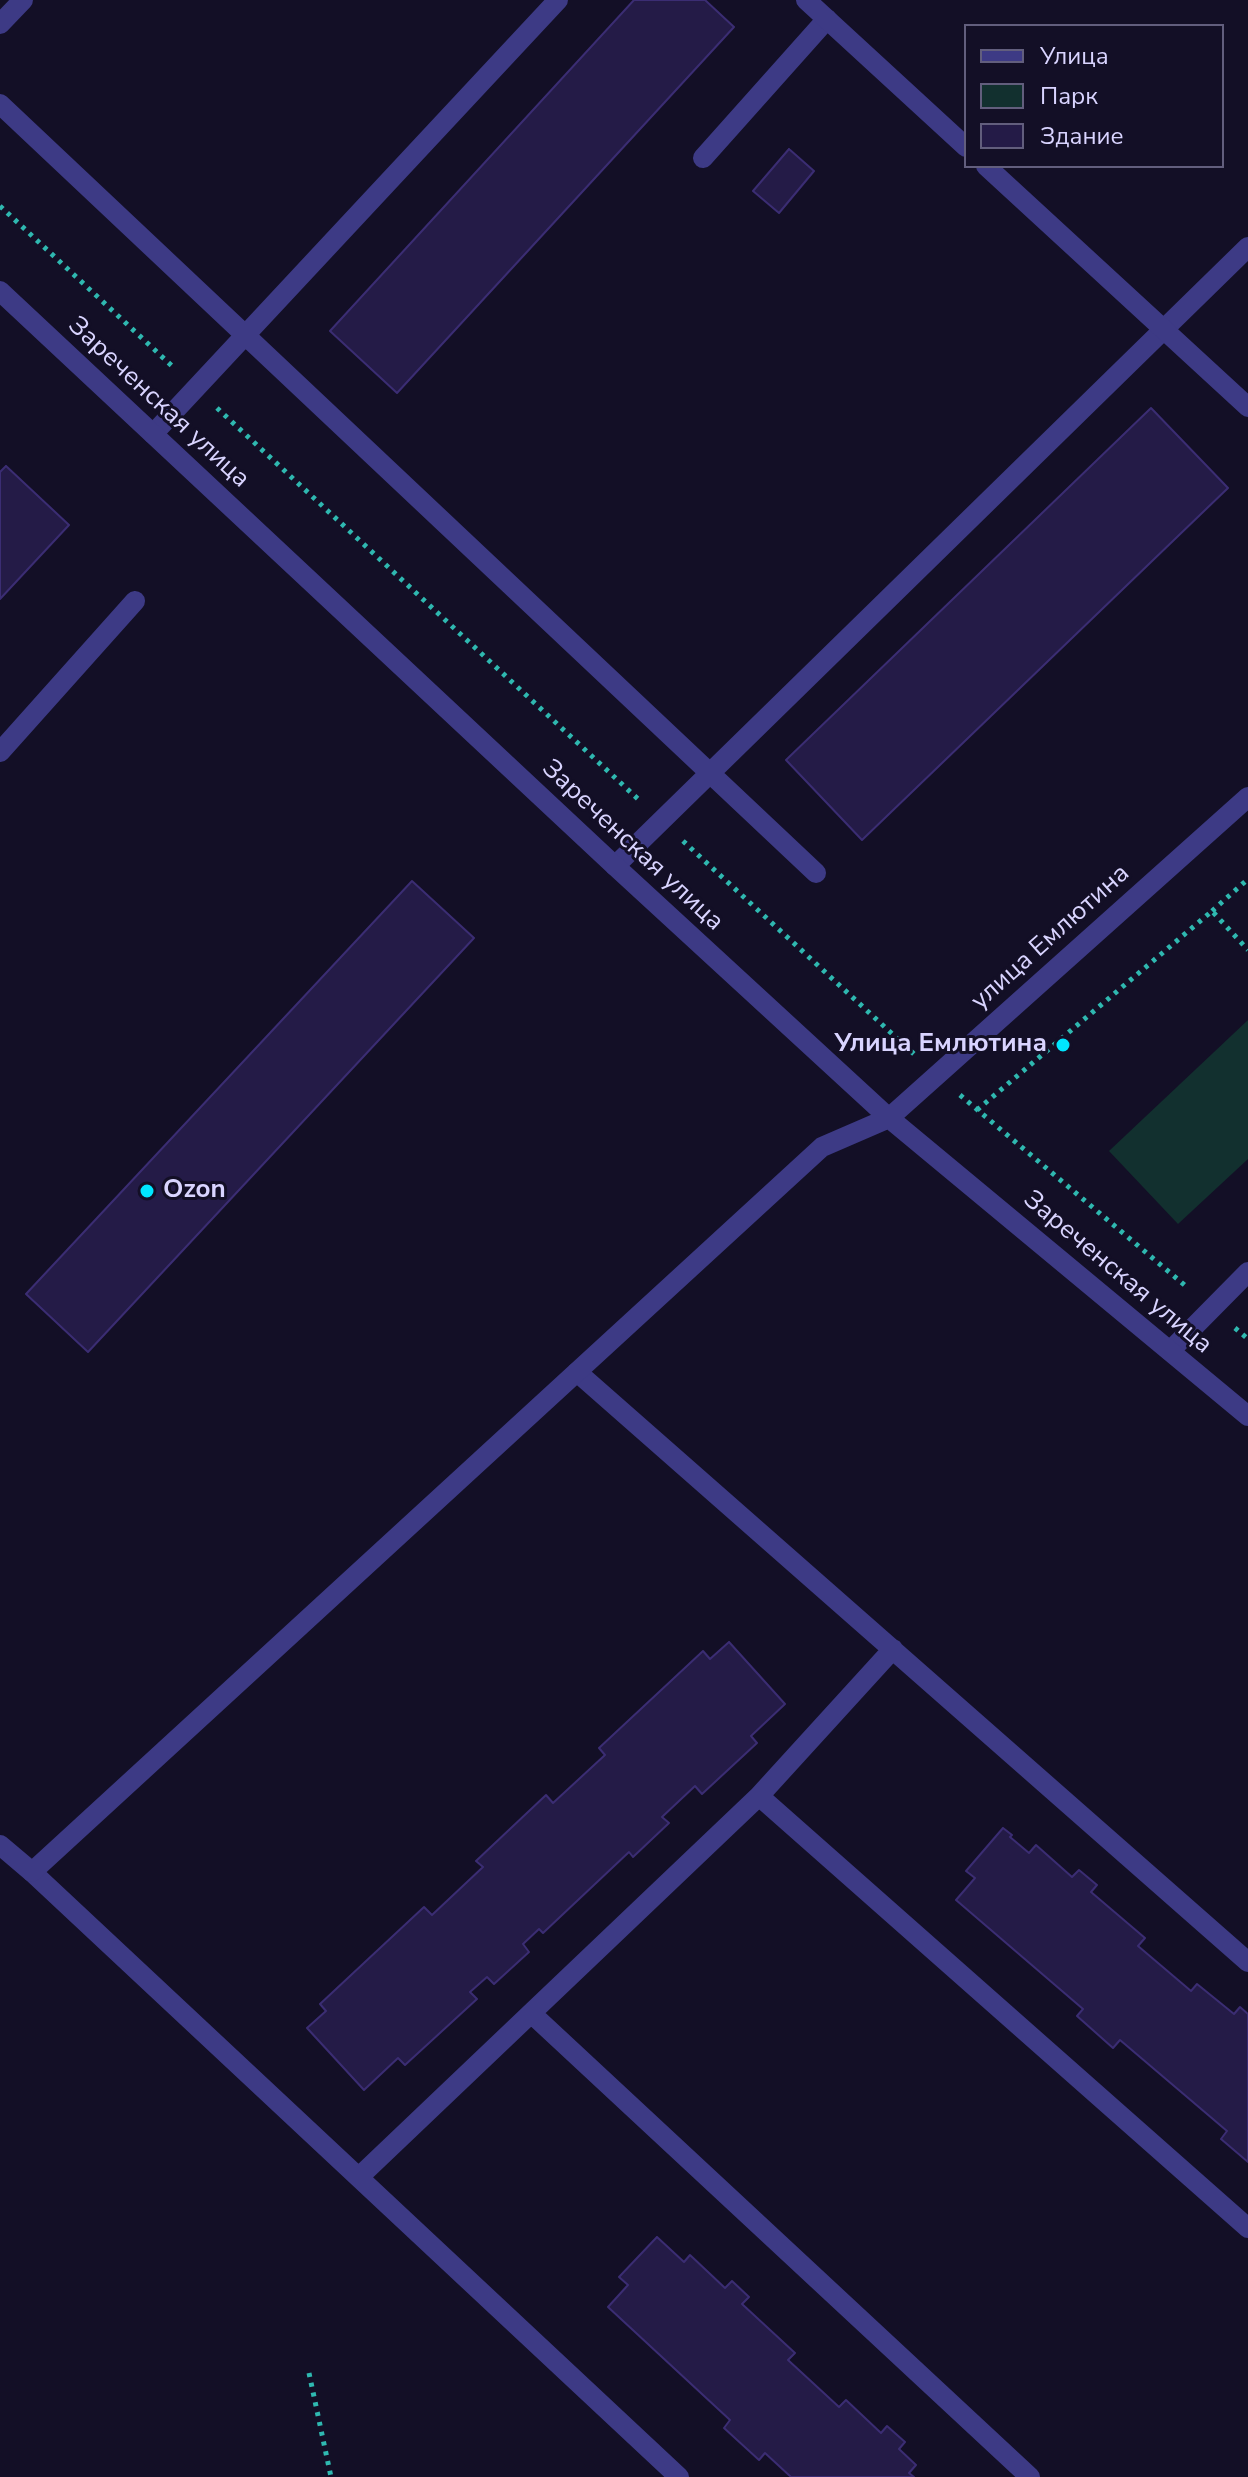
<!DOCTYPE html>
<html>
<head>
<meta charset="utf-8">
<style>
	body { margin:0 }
	#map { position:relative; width:1248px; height:2477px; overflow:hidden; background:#130f26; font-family:"Nunito Sans",sans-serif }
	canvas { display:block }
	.legend { position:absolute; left:964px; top:24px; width:260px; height:144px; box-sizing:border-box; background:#130f26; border:2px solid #625e7d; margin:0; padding:10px 14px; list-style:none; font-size:24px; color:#d9d4ff }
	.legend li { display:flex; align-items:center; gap:16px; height:40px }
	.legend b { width:40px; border:2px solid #625e7d }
</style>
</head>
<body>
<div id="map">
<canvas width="1248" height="2477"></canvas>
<ul class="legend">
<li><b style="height:10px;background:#3d3a85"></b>Улица</li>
<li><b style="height:22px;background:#12302f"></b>Парк</li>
<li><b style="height:22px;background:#241b47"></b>Здание</li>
</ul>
</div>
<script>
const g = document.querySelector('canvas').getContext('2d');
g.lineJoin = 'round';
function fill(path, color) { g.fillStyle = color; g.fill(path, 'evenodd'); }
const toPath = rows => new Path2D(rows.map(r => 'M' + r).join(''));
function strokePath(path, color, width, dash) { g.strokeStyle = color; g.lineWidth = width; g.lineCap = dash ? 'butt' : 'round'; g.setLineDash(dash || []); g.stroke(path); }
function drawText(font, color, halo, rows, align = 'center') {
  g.font = font + ' "Nunito Sans",sans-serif'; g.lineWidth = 6; g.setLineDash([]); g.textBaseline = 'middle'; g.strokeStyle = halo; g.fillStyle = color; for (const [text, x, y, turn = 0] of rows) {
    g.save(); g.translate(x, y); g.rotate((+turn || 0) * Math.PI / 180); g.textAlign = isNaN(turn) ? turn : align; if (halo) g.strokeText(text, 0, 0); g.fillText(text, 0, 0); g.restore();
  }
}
fill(toPath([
	[1248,1020,1248,1159,1178,1224,1109,1151]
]), '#12302f');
const building = toPath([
	[634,0,705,0,734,27,397,393,330,331,634,0],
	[789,149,814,171,779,213,753,191,789,149],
	[1151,408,1228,488,862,840,786,760,1151,408],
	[6,466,69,525,0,599,0,472,6,466],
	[412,881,474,938,88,1352,26,1294,412,881],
	[729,1642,785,1704,751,1736,757,1743,702,1794,695,1786,662,1817,669,1823,633,1857,629,1852,543,1933,539,1929,523,1944,529,1952,494,1984,487,1977,470,1992,477,1999,405,2065,398,2058,364,2090,307,2028,326,2011,320,2004,424,1907,432,1915,483,1867,476,1861,546,1795,553,1803,605,1755,599,1748,703,1651,710,1659,729,1642],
	[1003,1828,1012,1835,1010,1837,1029,1853,1036,1845,1072,1877,1079,1870,1097,1885,1091,1892,1145,1938,1138,1946,1191,1991,1197,1984,1234,2014,1240,2007,1248,2014,1248,2162,1221,2139,1227,2131,1120,2040,1113,2048,1077,2016,1083,2009,956,1900,975,1878,966,1871,1003,1828],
	[657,2237,684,2262,690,2255,725,2288,732,2281,749,2297,742,2304,795,2353,788,2360,839,2407,846,2400,881,2433,887,2426,905,2442,899,2449,916,2465,909,2473,914,2477,791,2477,765,2453,759,2460,724,2428,730,2420,608,2307,628,2285,619,2277,657,2237]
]);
fill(building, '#241b47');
strokePath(building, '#3b2d73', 2);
strokePath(toPath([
	[0,206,172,366],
	[217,408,638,799],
	[683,841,914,1054],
	[1212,911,1248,879],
	[960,1095,1188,1288],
	[977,1110,1212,911,1248,950],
	[1235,1328,1248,1339],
	[309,2373,331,2477]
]), '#2fb8b0', 5, [4, 6]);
strokePath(toPath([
	[0,24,23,0],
	[0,104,816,873],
	[703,158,827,19],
	[153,434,558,0],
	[0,752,135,601],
	[615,866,1248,247],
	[1170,1351,1248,1272],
	[577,1372,1248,1962],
	[759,1796,893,1649],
	[32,1872,679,2477],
	[531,2013,1030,2477],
	[359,2177,759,1796,1248,2228]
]), '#3d3a85', 20);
strokePath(toPath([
	[806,0,966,147],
	[986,166,1248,407],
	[0,291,615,866,889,1118,1248,1416],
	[0,1845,32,1872,822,1147,889,1118,1248,797]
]), '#3d3a85', 20);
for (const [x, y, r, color] of [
	[1063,1045,8,"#00e5ff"],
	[147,1191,8,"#00e5ff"]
]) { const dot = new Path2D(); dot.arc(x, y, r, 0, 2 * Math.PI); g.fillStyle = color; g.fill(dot); strokePath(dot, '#130f26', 3); }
drawText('26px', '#d9d4ff', '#130f26', [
	["Зареченская улица",158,403,43],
	["Зареченская улица",632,846,43],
	["улица Емлютина",1051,938,-42],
	["Зареченская улица",1117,1273,40]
]);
drawText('bold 26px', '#d9d4ff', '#130f26', [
	["Улица Емлютина",1047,1045],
	["Ozon",163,1191,"left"]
], 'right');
</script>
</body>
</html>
